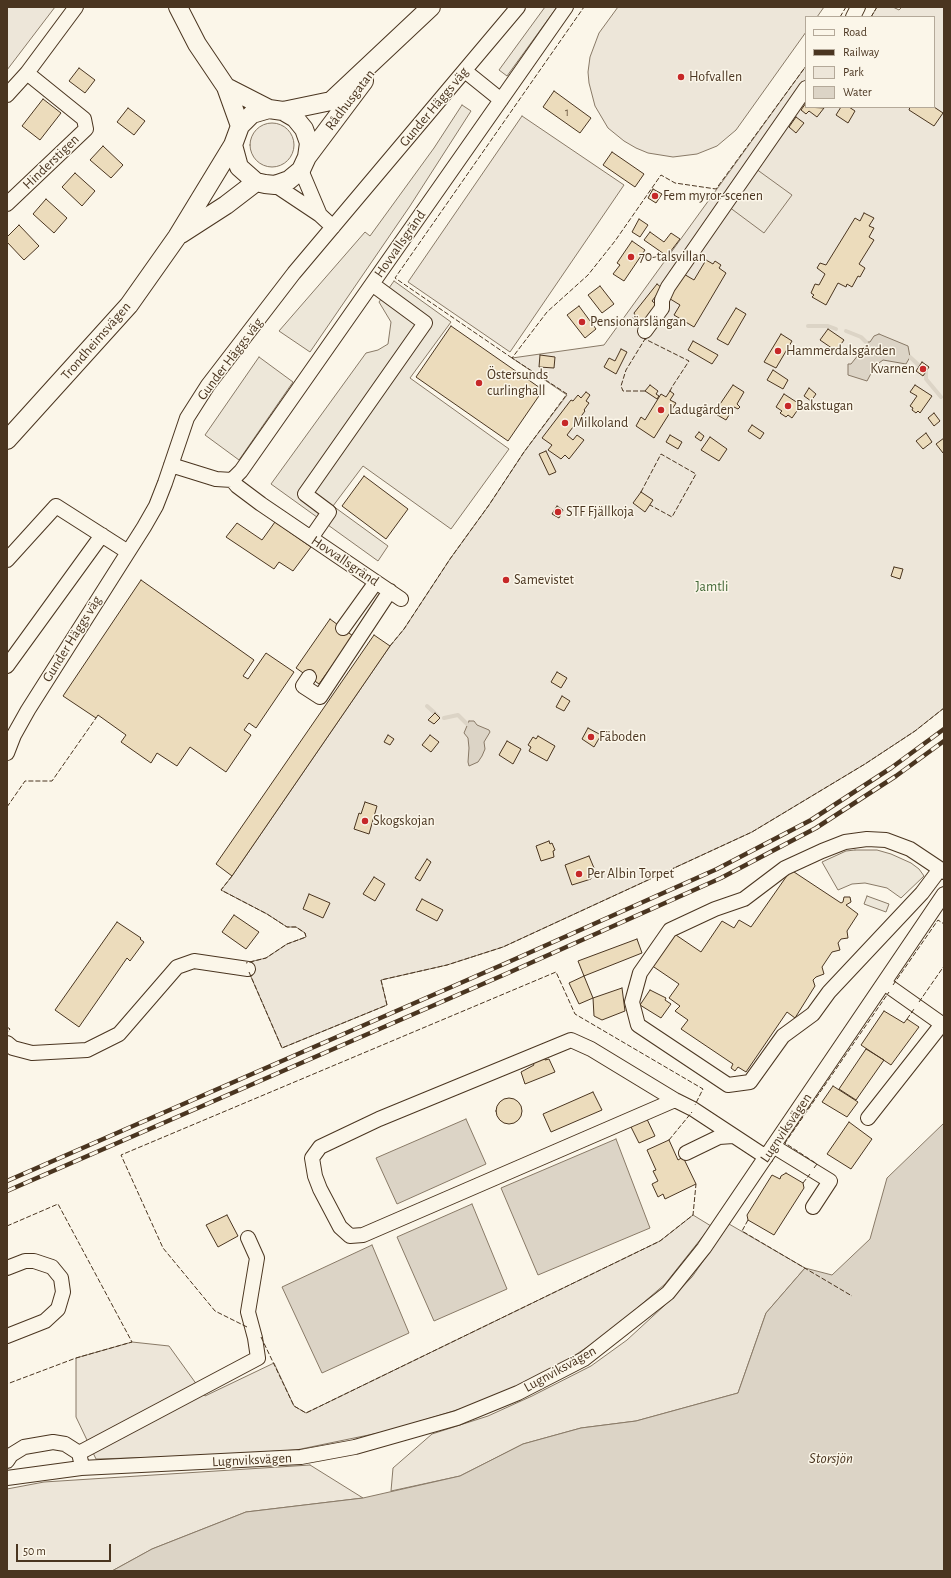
<!DOCTYPE html>
<html>
<head>
<meta charset="utf-8">
<style>
	body { margin:0 }
	#map { position:relative; width:951px; height:1578px; overflow:hidden; background:#fbf6e9; font-family:"Alegreya Sans",sans-serif }
	canvas { display:block }
	.frame { position:absolute; inset:0; border:8px solid #4a3520; pointer-events:none }
	.legend { position:absolute; left:805px; top:16px; width:130px; height:92px; box-sizing:border-box; background:#fbf6e9; border:1px solid #b4a999; margin:0; padding:5px 7px; list-style:none; font-size:12px; color:#4a3520 }
	.legend li { display:flex; align-items:center; gap:8px; height:20px }
	.legend b { width:20px; border:1px solid #b4a999 }
	.scale { position:absolute; left:16px; top:1544px; width:95px; height:18px; box-sizing:border-box; border:2px solid #4a3520; border-top:0; padding-left:5px; font-size:12px; line-height:14px; white-space:nowrap; color:#4a3520; -webkit-text-stroke:3px #fbf6e9; paint-order:stroke }
</style>
</head>
<body>
<div id="map">
<canvas width="951" height="1578"></canvas>
<div class="frame"></div>
<ul class="legend">
<li><b style="height:5px;background:#fbf6e9"></b>Road</li>
<li><b style="height:5px;background:#4a3520"></b>Railway</li>
<li><b style="height:11px;background:#ede6d9"></b>Park</li>
<li><b style="height:11px;background:#dcd4c6"></b>Water</li>
</ul>
<div class="scale">50 m</div>
</div>
<script>
const g = document.querySelector('canvas').getContext('2d');
g.lineJoin = 'round';
function fill(path, color) { g.fillStyle = color; g.fill(path, 'evenodd'); }
const toPath = rows => new Path2D(rows.map(r => 'M' + r).join(''));
function strokePath(path, color, width, dash) { g.strokeStyle = color; g.lineWidth = width; g.lineCap = dash ? 'butt' : 'round'; g.setLineDash(dash || []); g.stroke(path); }
function drawText(font, color, halo, rows, align = 'center') {
  g.font = font + ' "Alegreya Sans",sans-serif'; g.lineWidth = 3; g.setLineDash([]); g.textBaseline = 'middle'; g.strokeStyle = halo; g.fillStyle = color; for (const [text, x, y, turn = 0] of rows) {
    g.save(); g.translate(x, y); g.rotate((+turn || 0) * Math.PI / 180); g.textAlign = isNaN(turn) ? turn : align; if (halo) g.strokeText(text, 0, 0); g.fillText(text, 0, 0); g.restore();
  }
}
const green = toPath([
	[7,7,55,7,7,70,7,7],
	[618,7,824,7,817,17,806,17,806,32,736,130,717,146,697,154,673,157,648,153,636,148,624,141,608,128,595,106,589,83,588,72,590,57,599,33,618,7],
	[877,7,893,7,899,10,902,7,944,7,944,708,915,731,865,764,752,832,503,947,447,965,381,980,387,1005,282,1048,245,963,266,958,287,944,306,937,305,933,296,927,287,927,267,914,221,890,232,876,390,646,404,629,450,559,489,505,524,452,567,395,512,358,604,345,806,66,806,107,934,107,934,17,871,17,877,7],
	[522,116,624,185,510,352,408,282,522,116],
	'250 145a22 22 0 1 1 44 0a22 22 0 1 1-44 0Z',
	[693,1215,711,1226,665,1284,607,1334,551,1371,470,1406,388,1431,296,1450,198,1456,96,1459,76,1417,76,1358,132,1342,169,1346,205,1396,274,1363,294,1406,306,1413,660,1241,693,1215],
	[729,1224,805,1268,766,1313,738,1393,636,1421,581,1428,523,1444,460,1476,391,1491,393,1468,432,1434,488,1416,532,1396,591,1366,627,1340,665,1305,692,1277,729,1224],
	[310,1465,363,1498,246,1512,152,1549,112,1571,7,1571,7,1489,44,1482,310,1465]
]);
fill(green, '#ede6d9');
strokePath(green, '#887966', 1);
const parking = toPath([
	[545,7,557,7,507,76,499,70,545,7],
	[462,105,471,111,410,206,310,352,279,331,365,232,370,236,434,148,462,105],
	[752,166,792,195,764,233,725,204,752,166],
	[394,281,451,322,410,378,509,449,451,529,363,466,333,506,388,546,378,561,271,484,366,353,378,350,388,344,391,322,379,302,394,281],
	[259,357,293,382,239,460,205,435,259,357],
	[855,850,877,850,891,854,911,863,919,869,924,876,901,898,887,888,865,883,852,884,838,890,822,862,846,851,855,850],
	[867,896,889,904,886,912,864,904,867,896]
]);
fill(parking, '#ede7d9');
strokePath(parking, '#887966', 1);
const water = toPath([
	[879,334,908,346,910,357,906,364,883,360,875,366,867,381,848,375,848,364,851,364,859,354,865,347,866,342,870,342,874,336,879,334],
	[469,721,474,721,477,725,489,730,490,732,484,742,485,749,482,756,478,762,469,766,468,762,469,748,468,738,464,733,469,721],
	[466,1119,486,1164,397,1204,376,1158,466,1119],
	[944,1123,944,1571,112,1571,152,1549,246,1512,363,1498,460,1476,523,1444,581,1428,636,1421,738,1393,766,1313,805,1268,832,1275,870,1239,887,1178,944,1123],
	[616,1139,650,1228,538,1275,501,1188,616,1139],
	[472,1204,507,1289,434,1321,397,1237,472,1204],
	[372,1245,409,1333,322,1373,282,1287,372,1245]
]);
fill(water, '#dcd4c6');
strokePath(water, '#887966', 1);
strokePath(toPath([
	[808,326,828,326,836,329],
	[846,331,861,337,866,342],
	[910,357,926,372,926,379,941,397],
	[427,706,438,716],
	[444,718,458,715,467,724]
]), '#dcd4c6', 4);
const building = toPath([
	[79,68,95,80,85,93,69,81,79,68],
	[554,91,591,118,580,133,543,107,554,91],
	[43,99,61,113,40,140,22,126,43,99],
	[806,103,806,107,824,108,817,117,809,111,806,114,801,110,806,103],
	[841,107,849,107,855,111,848,123,836,115,841,107],
	[910,107,934,107,943,113,934,126,909,110,910,107],
	[128,108,145,121,134,135,117,122,128,108],
	[796,117,804,123,796,133,789,127,796,117],
	[103,146,123,165,111,178,90,160,103,146],
	[612,152,644,174,635,187,603,165,612,152],
	[75,173,95,191,82,206,62,187,75,173],
	[653,189,662,194,656,203,648,198,653,189],
	[46,199,67,218,54,233,33,214,46,199],
	[864,213,874,218,869,226,874,228,869,237,874,240,859,264,865,268,860,277,858,276,852,287,847,284,846,287,838,283,826,305,812,297,814,295,811,293,815,284,819,285,825,274,817,268,820,263,826,265,855,218,860,221,864,213],
	[639,219,648,225,640,237,632,232,639,219],
	[19,225,39,246,24,260,7,242,7,237,19,225],
	[650,232,664,242,671,233,680,239,667,256,644,240,650,232],
	[632,241,645,250,624,281,613,274,620,265,617,263,632,241],
	[706,260,713,264,715,261,721,265,719,268,726,273,694,327,674,315,680,305,667,297,682,273,694,280,706,260],
	[657,284,662,288,652,301,658,306,646,322,644,321,641,324,633,318,635,315,634,313,657,284],
	[600,286,614,304,602,313,588,295,600,286],
	[579,306,596,329,585,338,567,315,579,306],
	[736,308,746,314,728,345,717,339,736,308],
	[451,326,543,390,508,441,416,377,451,326],
	[828,329,844,340,836,351,820,340,828,329],
	[781,334,792,341,776,368,764,362,781,334],
	[693,341,718,355,712,364,688,350,693,341],
	[621,349,627,352,616,374,604,367,609,358,615,361,621,349],
	[540,355,555,357,554,368,539,367,540,355],
	[922,362,929,367,923,376,916,371,922,362],
	[773,370,788,380,783,389,767,380,773,370],
	[650,385,658,391,656,394,659,396,657,399,645,391,650,385],
	[733,385,744,392,737,404,740,407,738,409,734,407,726,420,714,413,733,385],
	[915,385,932,396,920,413,918,411,916,413,912,410,913,408,910,406,917,396,910,392,915,385],
	[809,388,816,394,811,401,804,396,809,388],
	[670,391,674,394,670,400,676,403,654,438,636,426,641,417,645,420,661,394,666,397,670,391],
	[586,392,590,395,586,401,589,403,584,410,585,411,567,435,573,440,577,435,584,440,569,459,565,455,561,459,548,450,552,445,542,438,571,400,573,401,578,395,581,398,586,392],
	[784,394,801,405,792,418,788,415,786,417,780,413,782,411,776,407,784,394],
	[934,413,940,421,934,426,928,418,934,413],
	[752,425,764,433,760,439,748,431,752,425],
	[699,432,704,436,701,441,695,437,699,432],
	[926,433,932,442,923,449,916,441,926,433],
	[670,435,682,442,678,449,666,442,670,435],
	[710,437,727,449,719,461,701,450,710,437],
	[944,438,944,453,943,453,936,444,944,438],
	[546,451,556,472,549,475,539,454,546,451],
	[364,476,408,509,386,539,342,506,364,476],
	[641,492,653,500,645,512,633,503,641,492],
	[557,506,563,510,559,518,552,514,557,506],
	[275,522,311,547,293,571,279,562,274,569,226,537,237,523,262,540,275,522],
	[894,567,903,569,900,579,891,576,894,567],
	[141,580,254,660,243,676,248,679,266,653,294,672,256,728,249,723,244,730,251,735,226,772,190,747,177,766,157,753,151,763,121,742,126,735,98,715,96,718,63,696,141,580],
	[330,619,353,636,319,684,296,668,330,619],
	[374,635,390,646,232,876,216,864,374,635],
	[557,672,567,678,561,688,551,682,557,672],
	[562,696,570,701,564,711,556,707,562,696],
	[435,713,440,718,434,724,428,720,435,713],
	[588,728,601,735,594,747,582,739,588,728],
	[388,735,394,739,390,745,384,742,388,735],
	[430,735,439,742,431,752,422,745,430,735],
	[538,736,555,746,547,761,529,751,531,747,528,745,533,737,536,739,538,736],
	[507,741,521,749,513,764,499,755,507,741],
	[365,802,377,806,369,834,354,829,359,813,361,814,365,802],
	[549,841,550,844,552,843,555,850,553,851,554,857,541,861,536,846,549,841],
	[589,856,594,868,588,870,591,879,572,885,565,865,589,856],
	[427,859,431,862,420,881,415,878,427,859],
	[791,870,841,903,843,902,844,897,850,897,851,902,846,905,858,914,847,931,848,938,841,939,838,943,840,950,832,952,822,967,824,974,816,977,813,980,815,986,795,1018,787,1012,746,1072,738,1067,735,1071,731,1068,733,1064,681,1029,688,1020,675,1011,680,1006,669,998,679,984,651,965,673,933,701,952,722,921,734,928,739,920,751,927,791,870],
	[374,877,385,884,375,901,363,894,374,877],
	[309,894,330,903,323,918,303,909,309,894],
	[422,899,443,910,437,921,416,910,422,899],
	[234,915,259,932,246,949,222,932,234,915],
	[117,922,141,938,140,939,144,942,130,961,127,958,79,1027,55,1010,117,922],
	[637,939,642,953,584,976,578,961,637,939],
	[584,976,593,998,579,1004,569,983,584,976],
	[622,988,625,1011,602,1020,594,1016,593,998,622,988],
	[650,990,666,998,665,1000,671,1004,661,1018,640,1005,650,990],
	[884,1011,904,1023,907,1019,919,1027,891,1065,861,1045,884,1011],
	[866,1049,884,1060,856,1100,839,1089,866,1049],
	[544,1056,545,1060,549,1059,555,1072,525,1084,521,1072,534,1065,532,1061,544,1056],
	[833,1086,858,1102,847,1117,822,1102,833,1086],
	[593,1092,602,1110,551,1132,543,1114,593,1092],
	'496 1111a13 13 0 1 1 26 0a13 13 0 1 1-26 0Z',
	[645,1115,655,1136,639,1143,629,1123,645,1115],
	[849,1122,872,1139,851,1169,827,1154,849,1122],
	[669,1140,678,1160,683,1157,696,1184,665,1199,663,1194,658,1197,652,1184,658,1181,653,1171,656,1170,647,1150,669,1140],
	[786,1173,803,1183,804,1188,774,1235,748,1220,747,1215,772,1175,780,1179,781,1176,786,1173],
	[227,1215,238,1236,218,1247,206,1225,227,1215]
]);
fill(building, '#ecdcbc');
strokePath(building, '#4a3520', 1);
const minor = toPath([
	[853,17,858,7],
	[465,71,501,100],
	[7,95,27,73,76,7],
	[301,170,320,215],
	[275,185,320,215,333,227],
	[7,204,86,129,84,119,27,73],
	[645,331,662,308,662,300,668,287,806,88],
	[171,465,216,479,232,480,241,471,566,7],
	[232,480,237,486,261,504,401,599],
	[311,538,329,512,305,494,425,323,372,284],
	[7,560,56,506,128,552],
	[343,628,376,582],
	[7,666,102,535],
	[309,677,303,686,320,697,390,591],
	[7,753,14,735,28,710,144,527,156,506,165,483,187,418,208,385,294,273,518,7],
	[940,869,922,893,829,992,813,1014,783,1036,750,1082,728,1085,638,1025,632,1002,640,973,670,930,715,909,744,899,785,868,822,851,845,842,867,839,886,840,910,849,940,869,944,872],
	[7,1043,13,1048,32,1053,87,1050,119,1034,177,967,194,961,248,969],
	[675,1100,363,1235,350,1236,340,1227,320,1189,315,1176,312,1158,320,1147,379,1119,571,1040,591,1049,675,1100,693,1109,766,1157],
	[868,1118,942,1024,884,983],
	[773,1146,830,1181,813,1207],
	[686,1153,719,1137,733,1136],
	[7,1268,25,1261,34,1261,52,1267,61,1278,63,1292,58,1309,45,1321,7,1336],
	[79,1453,258,1358,255,1338,248,1312,257,1258,248,1238],
	[7,1461,11,1455,24,1447,53,1442,65,1444,79,1453,81,1462],
	[7,1478,81,1468,301,1457,355,1447,457,1418,518,1393,584,1359,668,1293,704,1248,944,894]
]);
const major = toPath([
	[178,7,197,44,226,87,240,126],
	[226,87,269,109],
	[283,111,331,101,431,7],
	[307,157,364,81],
	[181,234,226,205,256,182],
	[7,440,129,305,177,237,233,145,240,126,252,114,269,109,283,111,295,118,304,129,309,143,307,157,301,170,289,180,275,185,265,184,256,182,239,167,233,145]
]);
strokePath(minor, '#4a3520', 16);
strokePath(major, '#4a3520', 20);
strokePath(minor, '#fbf6e9', 14);
strokePath(major, '#fbf6e9', 18);
const rail = toPath([
	[7,1181,504,964,717,869,811,820,891,768,944,729],
	[7,1191,508,973,721,878,816,828,896,776,944,741]
]);
strokePath(rail, '#4a3520', 4.5);
strokePath(rail, '#fbf6e9', 3, [9]);
strokePath(toPath([
	[840,17,846,7],
	[871,17,877,7],
	[512,358,395,278,584,7],
	[645,391,623,391,621,386,626,370,645,339,689,361,672,387,670,391],
	[641,492,661,454,696,474,672,517,650,505],
	[390,646,404,629,450,559,489,505,524,452,567,394,512,358,547,312,588,275,615,241,661,175,675,183,716,189,806,66],
	[7,807,25,781,52,781,96,718],
	[232,876,221,890,267,914,287,927,296,927,305,933,306,937,287,944,266,958,246,963],
	[249,972,282,1048,387,1005,381,980,447,965,503,947,752,832,865,764,915,731,944,708],
	[893,985,938,920,944,924],
	[919,1002,944,966],
	[907,1019,914,1009],
	[7,1027,10,1029,7,1033],
	[669,1140,692,1112],
	[814,1168,817,1164,785,1143,889,992],
	[803,1183,810,1174],
	[748,1220,742,1231,852,1296],
	[7,1226,58,1204,132,1342,76,1358,7,1384],
	[247,1327,215,1311,163,1248,121,1155,556,972,575,1014,703,1089,695,1105],
	[261,1337,294,1406,306,1413,660,1241,693,1215,696,1184]
]), '#4a3520', 1, [5, 2]);
for (const [x, y, r, color] of [
	[681,77,4,"#c62828"],
	[655,196,4,"#c62828"],
	[631,257,4,"#c62828"],
	[582,322,4,"#c62828"],
	[778,351,4,"#c62828"],
	[923,369,4,"#c62828"],
	[479,383,4,"#c62828"],
	[788,406,4,"#c62828"],
	[661,410,4,"#c62828"],
	[565,423,4,"#c62828"],
	[558,512,4,"#c62828"],
	[506,580,4,"#c62828"],
	[591,737,4,"#c62828"],
	[365,821,4,"#c62828"],
	[579,874,4,"#c62828"]
]) { const dot = new Path2D(); dot.arc(x, y, r, 0, 2 * Math.PI); g.fillStyle = color; g.fill(dot); strokePath(dot, '#fbf6e9', 1.5); }
drawText('12px', '#725f47', null, [
	["1",567,112]
]);
drawText('14px', '#4a3520', '#fbf6e9', [
	["Hofvallen",689,77],
	["Fem myror-scenen",663,196],
	["70-talsvillan",639,257],
	["Pensionärslängan",590,322],
	["Hammerdalsgården",786,351],
	["Kvarnen",915,369,"right"],
	["Östersunds",487,375],
	["curlinghall",487,391],
	["Bakstugan",796,406],
	["Ladugården",669,410],
	["Milkoland",573,423],
	["STF Fjällkoja",566,512],
	["Samevistet",514,580],
	["Fäboden",599,737],
	["Skogskojan",373,821],
	["Per Albin Torpet",587,874]
], 'left');
drawText('14px', '#4a3520', '#fbf6e9', [
	["Rådhusgatan",350,100,-53],
	["Gunder Häggs väg",434,107,-50],
	["Hinderstigen",51,162,-44],
	["Hovvallsgränd",400,244,-55],
	["Trondheimsvägen",96,341,-49],
	["Gunder Häggs väg",230,359,-53],
	["Hovvallsgränd",345,561,34],
	["Gunder Häggs väg",72,639,-58],
	["Lugnviksvägen",786,1128,-56],
	["Lugnviksvägen",560,1369,-29],
	["Lugnviksvägen",252,1460,-3]
]);
drawText('14px', '#436837', '#fbf6e9', [
	["Jamtli",712,587]
]);
drawText('italic 15px', '#4a3520', '#fbf6e9', [
	["Storsjön",831,1458]
]);
</script>
</body>
</html>
